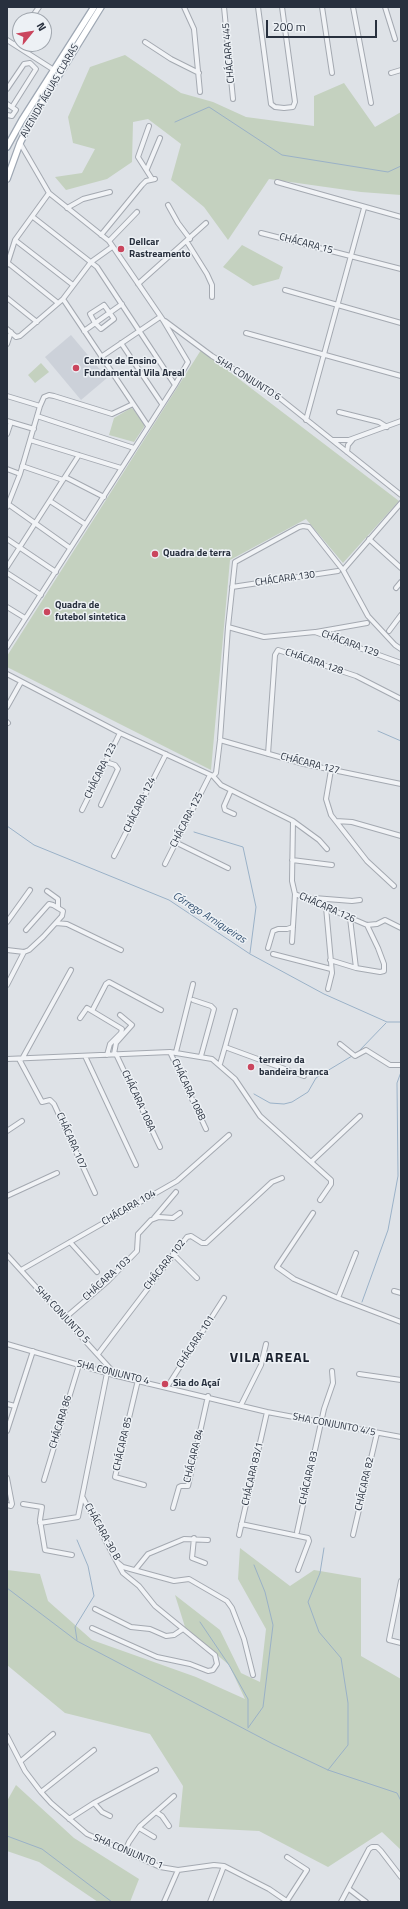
<!DOCTYPE html>
<html>
<head>
<meta charset="utf-8">
<style>
	body { margin:0 }
	#map { position:relative; width:408px; height:1909px; overflow:hidden; background:#dee2e7; font-family:"Titillium Web",sans-serif }
	canvas { display:block }
	.frame { position:absolute; inset:0; border:8px solid #28303e; pointer-events:none }
	.north { position:absolute; left:12px; top:12px; width:40px; height:40px; box-sizing:border-box; background:#edf1f5; border:1px solid #9ea4ac; border-radius:50%; rotate:60deg; font-size:11px; font-weight:700; line-height:16px; text-align:center; color:#28303e }
	.north::after { content:''; display:block; margin:auto; width:14px; height:18px; background:#ca455d; clip-path:polygon(50% 0,100% 100%,50% 72%,0 100%) }
	.scale { position:absolute; left:266px; top:20px; width:111px; height:18px; box-sizing:border-box; border:2px solid #28303e; border-top:0; padding-left:5px; font-size:12px; line-height:14px; white-space:nowrap; color:#28303e; -webkit-text-stroke:3px #edf1f5; paint-order:stroke }
</style>
</head>
<body>
<div id="map">
<canvas width="408" height="1909"></canvas>
<div class="frame"></div>
<div class="north">N</div>
<div class="scale">200 m</div>
</div>
<script>
const g = document.querySelector('canvas').getContext('2d');
g.lineJoin = 'round';
function fill(path, color) { g.fillStyle = color; g.fill(path, 'evenodd'); }
const toPath = rows => new Path2D(rows.map(r => 'M' + r).join(''));
function strokePath(path, color, width, dash) { g.strokeStyle = color; g.lineWidth = width; g.lineCap = dash ? 'butt' : 'round'; g.setLineDash(dash || []); g.stroke(path); }
function drawText(font, color, halo, rows, align = 'center') {
  g.font = font + ' "Titillium Web",sans-serif'; g.lineWidth = 3; g.setLineDash([]); g.textBaseline = 'middle'; g.strokeStyle = halo; g.fillStyle = color; for (const [text, x, y, turn = 0] of rows) {
    g.save(); g.translate(x, y); g.rotate((+turn || 0) * Math.PI / 180); g.textAlign = isNaN(turn) ? turn : align; if (halo) g.strokeText(text, 0, 0); g.fillText(text, 0, 0); g.restore();
  }
}
fill(toPath([
	[71,335,107,378,81,400,45,357]
]), '#ccd1d9');
fill(toPath([
	[125,55,181,93,213,102,246,117,314,126,314,96,344,83,375,127,401,112,401,195,361,192,269,179,228,240,204,207,171,180,181,144,148,119,133,122,132,162,107,179,66,190,55,177,82,173,95,149,73,143,68,117,90,67],
	[242,245,283,267,279,279,253,286,223,267],
	[201,350,399,501,343,563,306,519,230,560,211,770,7,667,7,656],
	[41,363,49,372,35,383,28,375],
	[131,408,133,409,144,424,144,427,134,442,109,435,114,418],
	[240,1548,290,1586,314,1570,361,1578,361,1656,401,1679,401,1850,382,1832,328,1867,259,1831,179,1827,183,1786,150,1734,65,1713,7,1665,7,1570,40,1574,48,1601,92,1640,196,1677,245,1699,229,1665,185,1627,175,1595,220,1630,241,1673,260,1682,266,1629,238,1579],
	[16,1785,74,1838,139,1879,130,1902,98,1902,39,1862,7,1851,7,1801]
]), '#c4d1bf');
strokePath(toPath([
	[175,122,209,107,282,155,388,172,401,166],
	[378,731,401,741],
	[7,826,34,845,169,900,250,954,324,994,387,1022,401,1022],
	[194,832,243,847,256,907,250,953],
	[359,1051,386,1023],
	[254,1094,270,1103,284,1104,292,1102,308,1092,316,1078,322,1074,352,1056],
	[362,1302,388,1230,398,1176,397,1083,401,1072],
	[324,1548,320,1573,308,1602,319,1632,341,1658,348,1703,348,1745,328,1770],
	[7,1588,77,1641,273,1744,328,1770,397,1793,401,1801],
	[200,1622,229,1665,248,1699,248,1727],
	[77,1640,75,1627,94,1596,88,1566,77,1540],
	[248,1728,263,1707,273,1625,265,1592,254,1565],
	[7,1836,42,1849,112,1902]
]), '#9ab1c7', 1);
const minor = toPath([
	[184,7,194,29,200,92],
	[224,7,233,99],
	[258,7,271,104,275,107,284,108,293,107,295,102,282,7],
	[322,7,332,73],
	[353,7,371,103],
	[385,7,395,39],
	[30,20,39,7],
	[7,40,54,70],
	[145,42,171,59,199,73],
	[15,45,20,36],
	[391,73,401,70],
	[7,89,24,64,30,63,36,69,12,107],
	[7,104,16,110,12,116,7,115],
	[149,126,138,157,152,179],
	[147,169,160,138],
	[277,182,401,217],
	[168,205,178,223,190,239],
	[67,208,83,199,110,192],
	[33,217,97,267,175,385],
	[261,233,401,269],
	[101,235,142,185,146,181,155,179],
	[15,240,73,285],
	[109,241,137,212],
	[187,242,207,274,212,285,212,297],
	[8,263,58,303],
	[7,265,15,240,49,193],
	[138,284,206,223],
	[285,290,401,323],
	[7,298,37,322],
	[63,299,91,262,112,247],
	[104,305,114,319,101,329,95,323,90,314,104,305],
	[165,321,212,356,277,396,401,495],
	[7,329,16,337,20,336,63,299,148,426],
	[84,331,122,304],
	[246,333,401,376],
	[121,343,162,404],
	[7,344,11,332],
	[101,357,160,317],
	[7,396,40,406,44,397,49,395,54,396,112,414,133,404],
	[339,412,379,422,387,427],
	[37,416,134,448],
	[306,420,364,208],
	[7,421,34,429],
	[7,434,11,422],
	[30,440,121,468],
	[333,440,349,440,401,421],
	[347,452,348,445,353,439],
	[22,466,63,480],
	[7,469,20,474],
	[65,477,104,497],
	[50,501,85,524],
	[8,504,70,548],
	[7,507,20,474,40,406],
	[7,539,56,572],
	[369,539,401,568],
	[7,567,79,455],
	[343,570,401,503],
	[7,573,41,595],
	[232,587,338,571],
	[396,588,401,582],
	[7,607,25,618],
	[228,627,264,637,315,632,401,663],
	[389,631,401,615],
	[316,632,367,623],
	[7,647,175,385,188,362,163,320,109,241,49,193,20,143],
	[7,674,120,733,213,776],
	[7,707,21,682],
	[7,722,8,723],
	[220,740,304,764,401,784],
	[268,754,275,655,278,650,356,676,401,699],
	[331,770,326,799,331,815,367,861,394,886],
	[213,776,216,773,220,740,228,627,235,562,299,527,303,526,309,527,343,570,368,616,395,645,401,649],
	[213,776,221,785,293,821,292,881,295,894,367,925,377,924,385,920,401,928],
	[231,790,224,806,225,810,234,814],
	[101,805,118,769,115,765,106,762],
	[82,810,120,733],
	[293,821,319,840,327,849],
	[336,821,352,822,401,836],
	[175,842,228,868],
	[114,856,166,754],
	[292,860,332,865],
	[165,864,210,775],
	[47,891,58,899,58,908],
	[311,900,314,898,352,901,360,900],
	[326,907,332,973,328,989],
	[350,918,356,968],
	[7,922,30,890],
	[56,923,67,924,121,950],
	[292,942,295,894],
	[268,948,273,931,278,929,287,929,293,927],
	[7,950,24,952,29,950,43,937,62,916,63,911,53,905,49,904,26,930],
	[273,954,331,969],
	[330,960,356,968,380,972,384,971,384,964,378,948,367,925],
	[7,985,24,952],
	[193,1000,211,1006,214,1009,201,1056],
	[92,1011,106,984,109,982,161,1010],
	[80,1018,87,1008,122,1029,121,1033,110,1044,107,1055],
	[340,1044,355,1056,366,1050,390,1065,401,1065],
	[225,1047,235,1011],
	[170,1052,206,1129],
	[176,1052,193,984],
	[114,1054,116,1043,132,1025,120,1015],
	[116,1054,160,1147],
	[85,1056,136,1165],
	[7,1059,170,1052,212,1059,235,1079,260,1116,331,1180,331,1184,320,1200],
	[19,1059,42,1102,50,1100,54,1104,95,1193],
	[22,1059,71,970],
	[220,1064,225,1047,304,1076],
	[7,1131,22,1121],
	[311,1162,360,1116],
	[7,1196,57,1173],
	[313,1213,277,1267,294,1279,338,1298,401,1322],
	[154,1218,176,1192],
	[70,1242,97,1272],
	[173,1254,197,1278],
	[7,1255,117,1376],
	[21,1270,177,1181,229,1135],
	[394,1291,401,1293],
	[338,1298,356,1253],
	[65,1318,108,1281,137,1251,138,1234,151,1220,159,1217,173,1218,180,1213],
	[7,1344,117,1376,267,1412,401,1437],
	[98,1354,187,1237,191,1236,202,1243,206,1243,272,1182,282,1178],
	[359,1374,401,1380],
	[138,1380,115,1477,144,1485],
	[167,1387,224,1298],
	[7,1404,15,1406],
	[241,1405,261,1365,266,1344],
	[7,1431,33,1351],
	[7,1478,12,1504,11,1506,7,1505],
	[44,1480,79,1365],
	[83,1498,117,1562,123,1567,174,1581,189,1579,227,1601,232,1608,244,1639,253,1675],
	[23,1504,42,1507,40,1520,45,1550,72,1555],
	[173,1508,179,1487,181,1486,188,1486,208,1396],
	[40,1523,78,1517,107,1373],
	[241,1524,308,1538,309,1541,298,1570],
	[297,1532,324,1409,333,1383,332,1371],
	[239,1535,267,1412],
	[353,1535,377,1433],
	[194,1538,192,1558,205,1563],
	[135,1570,148,1554,184,1539,208,1540],
	[401,1581,389,1640,401,1643],
	[95,1609,131,1627,150,1629,166,1636,174,1635,183,1629],
	[92,1628,157,1657,190,1664,208,1671,213,1670,217,1664,215,1655,155,1606,139,1586,123,1573,117,1562],
	[7,1736,25,1771,41,1792,51,1803,87,1834,160,1867,178,1870,214,1865,224,1866,269,1889,288,1902],
	[21,1761,53,1734],
	[41,1792,94,1750],
	[94,1803,102,1812,110,1816],
	[156,1812,162,1816,169,1826],
	[69,1819,94,1803,156,1770],
	[139,1828,154,1837],
	[125,1851,129,1842,140,1826,174,1796],
	[349,1889,366,1902],
	[287,1901,307,1870,287,1857],
	[164,1902,178,1870],
	[210,1902,224,1866],
	[341,1902,369,1849,372,1847,377,1847,381,1851,401,1877]
]);
const major = toPath([
	[7,147,22,120,94,7],
	[7,179,20,143,33,117,101,7]
]);
strokePath(minor, '#a4a9b1', 6);
strokePath(major, '#9ea7b3', 8);
strokePath(minor, '#f1f3f6', 4);
strokePath(major, '#fff', 5.5);
for (const [x, y, r, color] of [
	[121,249,4,"#ca455d"],
	[76,368,4,"#ca455d"],
	[155,554,4,"#ca455d"],
	[47,612,4,"#ca455d"],
	[251,1067,4,"#ca455d"],
	[165,1384,4,"#ca455d"]
]) { const dot = new Path2D(); dot.arc(x, y, r, 0, 2 * Math.PI); g.fillStyle = color; g.fill(dot); strokePath(dot, '#edf1f5', 1.5); }
drawText('10px', '#28303e', '#edf1f5', [
	["CHÁCARA 445",229,53,-95],
	["AVENIDA ÁGUAS CLARAS",50,91,-60],
	["CHÁCARA 15",306,244,15],
	["SHA CONJUNTO 6",248,379,32],
	["CHÁCARA 130",285,579,-8],
	["CHÁCARA 129",350,644,20],
	["CHÁCARA 128",314,662,19],
	["CHÁCARA 127",310,764,14],
	["CHÁCARA 123",101,771,-64],
	["CHÁCARA 124",140,805,-64],
	["CHÁCARA 125",187,820,-63],
	["CHÁCARA 126",327,908,24],
	["CHÁCARA 108B",188,1090,65],
	["CHÁCARA 108A",138,1101,65],
	["CHÁCARA 107",71,1141,66],
	["CHÁCARA 104",129,1208,-30],
	["CHÁCARA 102",165,1265,-52],
	["CHÁCARA 103",107,1279,-42],
	["SHA CONJUNTO 5",62,1315,47],
	["CHÁCARA 101",196,1342,-57],
	["SHA CONJUNTO 4",113,1373,14],
	["CHÁCARA 86",61,1422,-73],
	["SHA CONJUNTO 4/5",334,1425,11],
	["CHÁCARA 85",123,1444,-77],
	["CHÁCARA 84",194,1456,-76],
	["CHÁCARA 83/1",253,1474,-77],
	["CHÁCARA 83",309,1478,-77],
	["CHÁCARA 82",365,1484,-77],
	["CHÁCARA 30 B",102,1532,61],
	["SHA CONJUNTO 1",128,1852,23]
]);
drawText('bold 10px', '#28303e', '#edf1f5', [
	["Dellcar",129,243],
	["Rastreamento",129,255],
	["Centro de Ensino",84,362],
	["Fundamental Vila Areal",84,374],
	["Quadra de terra",163,554],
	["Quadra de",55,606],
	["futebol sintetica",55,618],
	["terreiro da",259,1061],
	["bandeira branca",259,1073],
	["Sia do Açaí",173,1384]
], 'left');
drawText('italic 11px', '#335070', '#edf1f5', [
	["Córrego Arniqueiras",209,918,33]
]);
g.letterSpacing = '1px';
drawText('bold 14px', '#1a212e', '#edf1f5', [
	["VILA AREAL",270,1359]
]);
g.letterSpacing = '0px';
</script>
</body>
</html>
